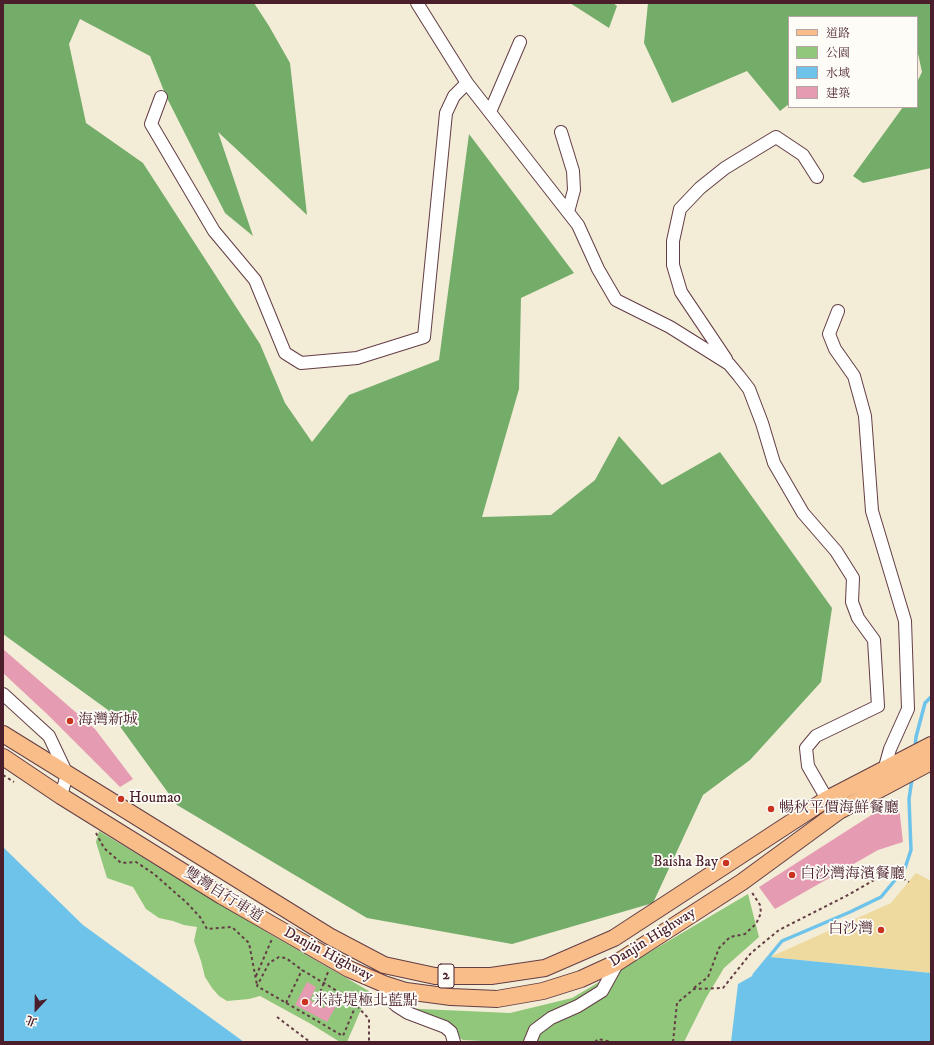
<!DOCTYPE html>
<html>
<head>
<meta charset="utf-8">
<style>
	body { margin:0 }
	#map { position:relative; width:934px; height:1045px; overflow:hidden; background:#f3ecd7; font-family:"IM FELL DW Pica","Noto Serif TC",serif }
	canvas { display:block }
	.frame { position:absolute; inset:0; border:4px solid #4a1f2b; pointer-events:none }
	.legend { position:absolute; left:788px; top:16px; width:130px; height:92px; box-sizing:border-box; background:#fdfcf7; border:1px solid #b5a4a5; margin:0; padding:5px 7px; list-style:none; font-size:12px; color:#4a1f2b }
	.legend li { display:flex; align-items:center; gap:8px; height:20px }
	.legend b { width:20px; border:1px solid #b5a4a5 }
	.north { position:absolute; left:16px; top:989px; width:40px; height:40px; -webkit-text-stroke:3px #fdfcf7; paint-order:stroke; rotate:202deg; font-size:11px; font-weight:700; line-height:16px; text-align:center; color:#4a1f2b }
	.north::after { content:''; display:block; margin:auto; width:14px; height:18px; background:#4a1f2b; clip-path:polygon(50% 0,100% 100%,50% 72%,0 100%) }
</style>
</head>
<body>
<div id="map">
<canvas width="934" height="1045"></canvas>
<div class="frame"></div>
<ul class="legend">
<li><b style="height:5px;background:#f8bd89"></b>道路</li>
<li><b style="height:11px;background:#90c77a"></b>公園</li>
<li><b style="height:11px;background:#6ec3eb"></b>水域</li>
<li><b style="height:11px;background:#e59cb3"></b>建築</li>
</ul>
<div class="north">北</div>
</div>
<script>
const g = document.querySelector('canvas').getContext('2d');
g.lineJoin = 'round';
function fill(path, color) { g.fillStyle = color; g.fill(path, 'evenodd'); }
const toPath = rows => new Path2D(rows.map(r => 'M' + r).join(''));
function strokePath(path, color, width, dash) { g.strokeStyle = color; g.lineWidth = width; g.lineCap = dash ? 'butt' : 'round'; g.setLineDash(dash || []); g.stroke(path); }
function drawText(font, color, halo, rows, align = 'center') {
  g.font = font + ' "IM FELL DW Pica","Noto Serif TC",serif'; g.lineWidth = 3.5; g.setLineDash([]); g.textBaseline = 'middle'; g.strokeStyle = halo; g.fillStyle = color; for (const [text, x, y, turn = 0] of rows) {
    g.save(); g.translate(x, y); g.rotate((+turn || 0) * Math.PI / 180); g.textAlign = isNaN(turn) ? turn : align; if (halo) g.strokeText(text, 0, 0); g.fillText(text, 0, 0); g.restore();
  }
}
fill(toPath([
	[99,831,275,937,369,991,347,1042,340,1042,311,1024,260,996,249,999,227,1001,219,996,212,988,205,977,201,961,194,941,197,927,184,925,173,921,159,918,146,909,133,887,107,878,96,842],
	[748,894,759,937,724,968,706,998,684,1042,502,1042,463,1040,409,1008,421,1009,510,1013,572,998]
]), '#90c77a');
fill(toPath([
	[3,3,254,3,269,26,290,63,307,215,218,132,253,236,225,213,166,96,150,56,80,19,69,44,86,123,143,163,260,344,285,403,312,442,349,395,439,360,469,134,574,273,521,298,519,389,482,517,551,515,595,480,619,436,662,485,720,452,832,608,821,682,750,760,703,795,653,903,512,944,367,918,177,805,108,710,3,634],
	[570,3,613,3,617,6,609,28],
	[648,3,931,3,931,168,863,183,853,176,903,107,917,107,917,82,922,72,917,49,917,17,789,17,789,104,780,111,747,71,672,103,644,43]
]), '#74ac6a');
fill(toPath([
	[916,873,931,881,931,973,770,957,891,903]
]), '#eeda9e');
fill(toPath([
	[3,847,83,925,244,1042,3,1042],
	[770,957,931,973,931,1042,731,1042,738,984,754,975]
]), '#6ec3eb');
strokePath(toPath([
	[915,748,916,737,925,703,931,697],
	[754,975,782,941,850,912,881,897,905,868,911,850,909,799,912,779]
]), '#6ec3eb', 3.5);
fill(toPath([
	[3,649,95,729,133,779,120,787,47,714,3,673],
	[898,798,903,842,878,850,775,909,759,887],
	[307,982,316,987,310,1000,324,1008,330,997,339,1001,327,1022,295,1005]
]), '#e59cb3');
const minor = toPath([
	[417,3,467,83,578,225,598,269,616,300,670,327,729,364,739,376,749,389,762,423,774,463,803,513,836,551,853,578,852,602,858,618,874,640,878,706,816,736,806,748,808,766,827,799,839,811],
	[161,97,151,124,214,231,255,280,285,353,301,363,357,358,424,337,446,113,454,96,467,83],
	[490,112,520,42],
	[561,132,573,171,574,190,568,212],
	[838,311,829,334,835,349,854,376,865,416,872,511,905,621,908,709,890,749,883,774],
	[726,359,681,292,673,265,673,241,680,209,700,188,725,168,776,137,803,155,817,177],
	[3,694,49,736,67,774,61,796],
	[384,984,386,996,397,1006,408,1013,445,1027,451,1032,454,1042],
	[530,1042,535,1030,551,1018,578,1006,602,991,618,962]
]);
const major = toPath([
	[3,734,329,936,384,965,435,976,491,976,545,968,614,938,827,799,931,745],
	[3,757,61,796,222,896,349,969,384,984,406,991,451,997,497,999,543,991,581,979,618,962,742,882,839,811,931,762]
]);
strokePath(minor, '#633e45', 14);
strokePath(major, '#633e45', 18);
strokePath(toPath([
	[3,775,14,782],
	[96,833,104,848,121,863,136,862,154,874,187,903,200,917,207,929,232,927,249,943,257,985],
	[256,976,272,939],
	[694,988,708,977,719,948,730,937,745,934,756,924,761,913,760,905,751,891],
	[286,1003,302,970],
	[316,1003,328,972],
	[356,1005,343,1036,257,986,269,963,279,957,286,958,302,970,349,998,356,1005,369,1019,369,1042],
	[277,1017,310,1042],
	[595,1042,598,1039,612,1042],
	[673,1042,677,1003,694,989,723,988,751,953,779,930,848,895,890,871,909,882]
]), '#633e45', 2, [3, 3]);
strokePath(minor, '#fff', 12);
strokePath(major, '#f8bd89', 16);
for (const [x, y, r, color] of [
	[70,721,4,"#c8321e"],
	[121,799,4,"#c8321e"],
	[771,809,4,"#c8321e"],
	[726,863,4,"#c8321e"],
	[792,875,4,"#c8321e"],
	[881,930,4,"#c8321e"],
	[305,1002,4,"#c8321e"]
]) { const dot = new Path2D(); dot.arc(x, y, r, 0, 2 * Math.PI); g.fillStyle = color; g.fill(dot); strokePath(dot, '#fdfcf7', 1.5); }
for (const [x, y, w] of [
	[446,976,16]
]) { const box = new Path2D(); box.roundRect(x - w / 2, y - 12, w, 24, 3); g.fillStyle = '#fdfcf7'; g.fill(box); strokePath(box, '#4a1f2b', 1); }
drawText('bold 14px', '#4a1f2b', null, [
	["2",446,976]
]);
drawText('15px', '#4a1f2b', '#fdfcf7', [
	["海灣新城",78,721],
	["Houmao",129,799],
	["暢秋平價海鮮餐廳",779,809],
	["Baisha Bay",718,863,"right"],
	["白沙灣海濱餐廳",800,875],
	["白沙灣",873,930,"right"],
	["米詩堤極北藍點",313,1002]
], 'left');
drawText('15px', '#4a1f2b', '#fdfcf7', [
	["雙灣自行車道",223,896,32],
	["Danjin Highway",653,938,-32],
	["Danjin Highway",328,955,28]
]);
</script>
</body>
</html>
